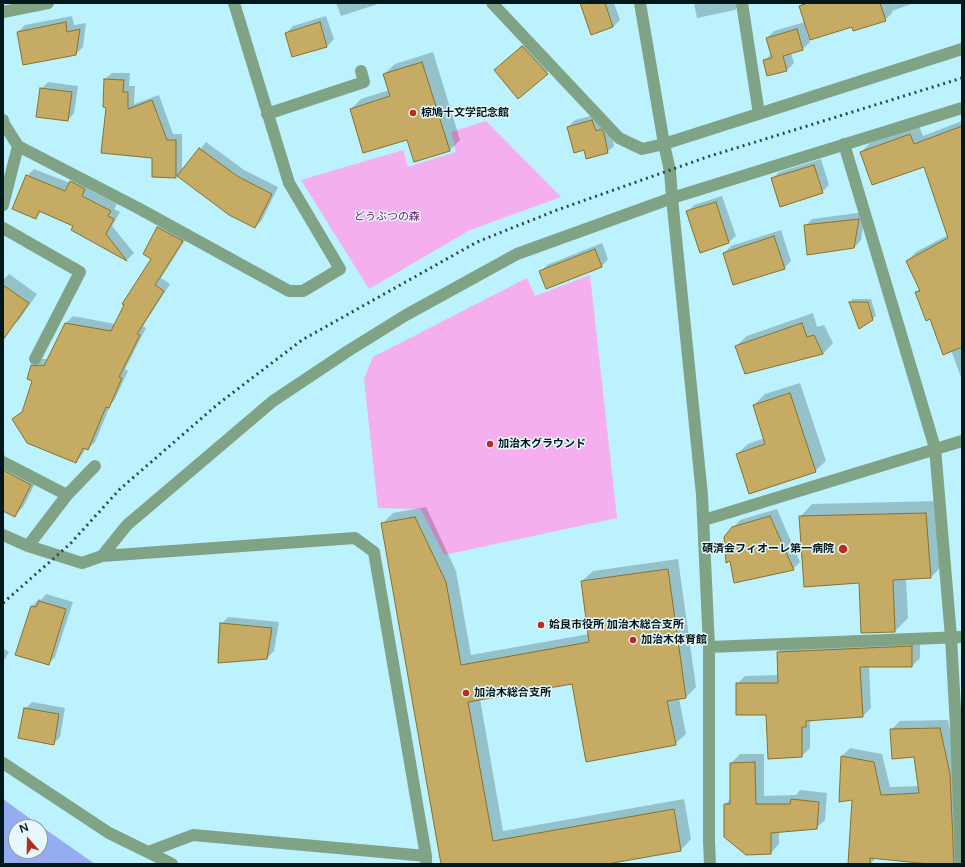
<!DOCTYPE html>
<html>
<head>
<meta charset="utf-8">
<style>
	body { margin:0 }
	#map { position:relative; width:965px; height:867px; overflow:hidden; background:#bbf2fd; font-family:"Varela Round",sans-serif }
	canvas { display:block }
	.frame { position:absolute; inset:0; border:4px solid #02171a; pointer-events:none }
	.north { position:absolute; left:8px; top:819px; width:40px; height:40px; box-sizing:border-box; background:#e6f8fb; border:1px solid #8b9ea1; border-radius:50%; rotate:340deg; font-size:11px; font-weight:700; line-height:16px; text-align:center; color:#02171a }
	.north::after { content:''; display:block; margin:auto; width:14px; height:18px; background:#b92b1d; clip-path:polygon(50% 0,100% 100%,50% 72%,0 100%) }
</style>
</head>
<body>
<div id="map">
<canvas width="965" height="867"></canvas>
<div class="frame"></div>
<div class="north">N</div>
</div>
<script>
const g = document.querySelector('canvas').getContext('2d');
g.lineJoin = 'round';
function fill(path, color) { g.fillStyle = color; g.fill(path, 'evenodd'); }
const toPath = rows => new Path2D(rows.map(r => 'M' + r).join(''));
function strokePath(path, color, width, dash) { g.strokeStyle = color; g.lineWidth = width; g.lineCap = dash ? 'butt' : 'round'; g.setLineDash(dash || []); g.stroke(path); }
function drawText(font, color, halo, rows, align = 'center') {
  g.font = font + ' "Varela Round","Noto Sans JP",sans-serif'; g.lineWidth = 3; g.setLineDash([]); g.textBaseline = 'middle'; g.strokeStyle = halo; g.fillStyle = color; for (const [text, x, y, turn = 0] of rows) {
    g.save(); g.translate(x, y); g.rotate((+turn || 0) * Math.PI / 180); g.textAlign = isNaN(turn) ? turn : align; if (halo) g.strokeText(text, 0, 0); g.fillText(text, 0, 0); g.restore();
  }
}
fill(toPath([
	[486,121,561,197,470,230,369,289,301,180,403,150,408,167,456,152,451,132],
	[590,275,617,518,444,555,421,509,378,508,364,379,373,357,527,278,535,296]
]), '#f5aeee');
fill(toPath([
	[3,799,32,820,95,864,3,864],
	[16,827,40,827,40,851,16,851]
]), '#95acf0');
fill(toPath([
	[336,3,381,3,341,16],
	[581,3,614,3,620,20,613,27,592,34],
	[694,3,742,3,735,10,697,18],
	[803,3,914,3,892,11,892,13,885,20,806,31,810,42,803,49,791,53,794,63,787,70,768,75,764,61,772,53,767,38,774,31,805,22,800,6],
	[72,16,74,25,86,23,83,47,76,54,18,32,25,25],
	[326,16,334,39,327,46,293,56,286,33,293,26],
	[530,40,554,66,518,97,502,63],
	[433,52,460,140,450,150,407,138,351,109,361,99,389,90,384,74,395,64],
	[112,73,130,73,129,86,135,86,134,104,159,95,173,134,182,134,182,172,206,142,244,170,278,187,262,220,255,227,230,215,177,175,175,177,153,157,107,107,105,79],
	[48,82,78,86,74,113,68,120,41,89],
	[599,114,610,125,614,146,607,152,584,149,568,127,575,120],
	[962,121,962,380,951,350,916,293,920,288,907,261,916,252,948,235,925,165,861,152,870,143,919,126,923,136],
	[821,159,829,185,822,192,772,179,779,172],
	[34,169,70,183,77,175,88,189,117,204,114,209,120,212,112,226,134,253,127,260,72,230,74,226,42,211,36,218,27,176],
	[722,196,736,236,729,242,687,212,694,205],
	[865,212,861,240,854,248,805,226,812,219],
	[164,221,189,234,161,278,170,284,143,326,146,328,125,369,128,371,115,399,111,404,95,442,88,449,86,448,82,455,76,462,13,419,24,410,34,380,32,366,39,359,49,359,66,323,73,316,115,324,153,259,158,227],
	[781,230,791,261,784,268,724,253,731,246],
	[602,243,608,259,602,266,540,272,547,265],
	[9,274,37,294,19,320,10,328,3,339,3,280],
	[853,299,871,299,876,316,859,328,850,302],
	[813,313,817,327,824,325,833,343,823,354,745,373,736,346,747,336],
	[800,383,826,461,815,471,737,454,748,444,765,438,754,405,765,394],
	[4,452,5,457,39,476,23,507,14,516,3,511],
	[939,501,944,564,931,577,906,578,908,618,895,631,860,582,800,517,812,504],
	[426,507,456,571,471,655,589,634,582,581,593,571,678,559,696,687,685,698,679,698,686,734,675,744,573,683,480,699,503,831,684,799,691,839,681,850,601,864,442,864,382,524,393,513],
	[777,509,800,562,793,569,733,528,740,520],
	[46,594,73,602,55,657,48,664,17,654,32,606,39,599,41,600],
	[228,617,279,622,274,651,267,658,221,624],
	[920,639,920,658,912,666,869,666,871,708,863,716,813,719,810,723,810,748,802,756,768,758,767,714,737,684,745,676,778,675,778,652,786,644],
	[3,648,9,652,3,662],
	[32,702,65,708,60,737,53,744,25,709],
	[948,720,958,768,956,864,938,864,877,857,870,864,849,864,853,799,842,756,850,748,882,754,890,787,919,786,915,756,891,730,900,721],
	[740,754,764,754,764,796,796,795,800,790,827,793,825,820,816,828,779,831,779,844,771,853,725,805,731,798,731,763]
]), '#0003');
const building = toPath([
	[580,3,605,3,613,27,591,35,580,3],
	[808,3,880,3,886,21,853,31,852,27,810,40,799,6,808,3],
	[66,22,67,32,80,29,76,55,23,65,17,32,66,22],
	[320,22,327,47,292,57,285,33,320,22],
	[797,29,803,50,783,56,787,71,767,76,763,60,772,58,766,38,797,29],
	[522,46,548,74,518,99,494,70,522,46],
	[422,62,450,151,414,162,407,140,363,153,350,109,390,96,383,74,422,62],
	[104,79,124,80,123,92,128,92,128,109,152,100,167,140,176,140,176,178,152,177,152,158,101,153,106,108,103,107,104,79],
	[40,88,72,92,68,121,36,117,40,88],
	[592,120,596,131,601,129,604,133,608,153,586,159,584,150,574,153,567,127,592,120],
	[962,126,962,347,943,355,930,319,926,321,915,292,920,291,906,261,948,238,924,167,872,185,860,152,910,134,914,144,962,126],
	[199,148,237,176,272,194,255,228,229,215,177,176,199,148],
	[814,165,823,193,780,207,771,178,814,165],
	[26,175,65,191,70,181,85,189,82,196,111,211,108,216,114,219,106,234,127,261,71,230,73,226,39,211,36,219,12,209,26,175],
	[716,202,729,243,700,253,686,211,716,202],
	[859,219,854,248,807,255,804,225,859,219],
	[157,227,183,241,155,285,164,291,137,334,140,335,119,377,122,378,109,408,106,407,88,450,83,448,76,463,27,443,12,419,22,412,32,381,27,379,31,365,36,366,40,365,44,366,65,323,111,331,124,305,122,304,151,259,143,254,157,227],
	[774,236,785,269,733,285,723,253,774,236],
	[595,249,602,267,546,289,539,271,595,249],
	[3,285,29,303,3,340,3,285],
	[849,302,868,302,873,320,859,329,849,302],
	[802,323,807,337,814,335,823,354,745,374,735,346,802,323],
	[790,393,816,472,749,494,736,454,765,444,753,405,790,393],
	[3,470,31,485,15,517,3,511,3,470],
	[926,513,931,578,893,580,895,632,861,633,859,583,804,587,799,516,926,513],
	[770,516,794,570,734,583,730,561,726,563,724,537,732,527,770,516],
	[415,517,446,582,461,665,589,642,581,581,668,569,686,698,667,701,676,745,586,762,572,684,468,702,493,841,674,809,681,851,607,864,441,864,381,523,415,517],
	[39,601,66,609,49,665,15,655,31,606,36,607,39,601],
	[220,623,272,628,267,659,218,663,220,623],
	[912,646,912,667,860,667,863,717,806,721,806,727,802,727,802,757,768,759,766,715,736,715,736,683,778,683,777,652,912,646],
	[24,708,59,714,54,745,18,738,24,708],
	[940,728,950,774,954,864,929,864,870,858,870,864,848,864,852,800,839,802,841,756,874,762,881,795,919,793,914,757,892,759,890,729,940,728],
	[755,762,756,804,790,804,791,799,819,802,817,829,771,833,771,854,746,855,724,837,724,804,730,804,730,763,755,762]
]);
fill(building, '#c5ab63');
strokePath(building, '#8a7127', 1);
strokePath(toPath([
	[492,3,619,138,642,149,664,144,962,49],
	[640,3,664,144,670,171,672,198,702,495,709,647,709,841,710,864],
	[742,3,759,114],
	[3,12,48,3],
	[267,114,364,82,361,71],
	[3,120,4,124,18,146,138,208,289,291,303,291,340,269,289,183,234,3],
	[844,144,935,448,951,637,956,727,961,864],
	[3,205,18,146],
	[3,228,80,272,35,359],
	[3,462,67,495],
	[704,520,962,441],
	[3,535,28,546,82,563,102,556,355,538,374,552,426,856,426,864],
	[28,546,67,495,95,466],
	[102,556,127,525,273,401,348,351,406,315,517,254,672,198,962,108],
	[709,647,962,637],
	[3,763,109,833,172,864],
	[148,852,193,835,426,856]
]), '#80a386', 12);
strokePath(toPath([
	[3,603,70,544,120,489,218,404,302,340,477,242,557,210,707,157,962,78]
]), '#2c494e', 3, [2, 4]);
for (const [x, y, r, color] of [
	[413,113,4,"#b92b1d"],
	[490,444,4,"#b92b1d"],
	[843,549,5,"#b92b1d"],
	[541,625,4,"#b92b1d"],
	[633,640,4,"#b92b1d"],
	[466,693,4,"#b92b1d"]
]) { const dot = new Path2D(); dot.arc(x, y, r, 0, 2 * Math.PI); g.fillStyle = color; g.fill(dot); strokePath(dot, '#e6f8fb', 1.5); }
drawText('bold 11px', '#02171a', '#e6f8fb', [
	["椋鳩十文学記念館",421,113],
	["加治木グラウンド",498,444],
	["碩済会フィオーレ第一病院",834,549,"right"],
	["姶良市役所 加治木総合支所",549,625],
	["加治木体育館",641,640],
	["加治木総合支所",474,693]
], 'left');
drawText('11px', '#72176e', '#e6f8fb', [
	["どうぶつの森",387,217]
]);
</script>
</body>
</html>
